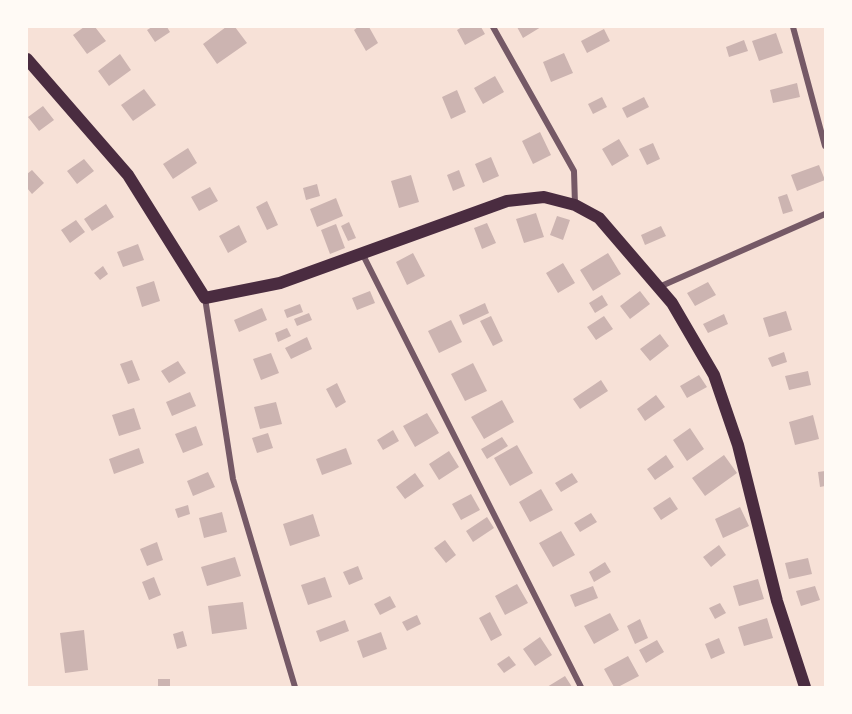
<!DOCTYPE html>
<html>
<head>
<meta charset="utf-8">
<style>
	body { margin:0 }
	#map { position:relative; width:852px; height:714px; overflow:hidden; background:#f7e1d7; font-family:"Fira Sans",sans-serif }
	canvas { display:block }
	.frame { position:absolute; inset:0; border:28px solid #fffaf5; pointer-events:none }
</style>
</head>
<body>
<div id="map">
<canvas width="852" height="714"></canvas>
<div class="frame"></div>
</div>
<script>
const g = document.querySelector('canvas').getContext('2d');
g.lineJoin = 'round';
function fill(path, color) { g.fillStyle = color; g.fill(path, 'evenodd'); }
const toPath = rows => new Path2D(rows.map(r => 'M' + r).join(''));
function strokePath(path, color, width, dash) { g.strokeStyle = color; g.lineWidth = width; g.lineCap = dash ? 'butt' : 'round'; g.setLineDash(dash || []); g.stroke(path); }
fill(toPath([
	[84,27,95,27,106,41,87,54,73,35],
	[152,27,167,27,170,32,155,42,147,30],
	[226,27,235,27,247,43,217,64,203,44],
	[358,27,369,27,378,43,366,51,354,30],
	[462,27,481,27,485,34,465,45,457,30],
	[517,27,541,27,523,38],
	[604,29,610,41,587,53,581,41],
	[776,33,783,53,759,61,752,41],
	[744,40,748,51,729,57,726,47],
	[564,53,573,73,551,82,543,62],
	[120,54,131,70,109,86,98,71],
	[495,76,504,92,483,104,474,88],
	[797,83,800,97,773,103,770,90],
	[144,89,156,105,133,121,121,105],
	[457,90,466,112,451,119,442,97],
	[602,97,607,107,593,114,588,104],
	[644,97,649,107,627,118,622,108],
	[43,106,54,120,39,131,28,117],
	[540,132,551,155,533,164,522,141],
	[619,139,629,156,612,166,602,149],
	[653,143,660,159,647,165,639,149],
	[188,148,197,163,173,179,163,164],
	[491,157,499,176,483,183,475,164],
	[84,159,94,171,77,184,67,171],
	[819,165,825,180,797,191,791,175],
	[32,170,44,183,32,194,27,188,27,174],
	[459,170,465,186,453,191,447,175],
	[411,175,419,202,399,208,391,181],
	[317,184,320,196,306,200,303,188],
	[210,187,218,201,199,211,191,197],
	[787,194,793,211,783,214,778,197],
	[336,198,343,216,317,227,310,209],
	[267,201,278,225,267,230,256,207],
	[106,204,114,217,92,231,84,219],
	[536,213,544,237,524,243,516,219],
	[557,216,570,220,563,240,550,235],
	[76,220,85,232,70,243,61,230],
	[349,222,356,238,348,241,341,226],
	[487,223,496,243,482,249,474,228],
	[336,224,345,248,330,254,321,230],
	[239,225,247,242,228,253,219,236],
	[661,226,666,236,645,245,641,235],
	[138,244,144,260,123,267,117,252],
	[413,253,425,276,407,285,396,262],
	[608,253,621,274,593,291,580,270],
	[563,263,575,283,558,293,546,273],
	[103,266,108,274,100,280,94,273],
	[154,281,160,301,142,307,136,287],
	[708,282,716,295,695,306,687,293],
	[370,291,375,303,357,310,352,298],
	[640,291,650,304,630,319,620,306],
	[602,295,608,305,595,313,589,303],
	[485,303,489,313,463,325,459,315],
	[300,304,303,312,287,318,284,310],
	[262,308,267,320,239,332,234,320],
	[786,311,792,330,769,337,763,318],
	[309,313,312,320,297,326,294,319],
	[724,314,728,324,708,333,703,324],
	[491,316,503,341,493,346,480,321],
	[604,316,613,329,596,340,587,327],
	[451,320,462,342,439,353,428,331],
	[287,328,291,336,278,342,275,333],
	[660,334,669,346,650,361,640,349],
	[307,337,312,349,291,359,285,348],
	[784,352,787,362,772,367,768,358],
	[271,353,279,373,261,380,253,359],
	[132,360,140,380,128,384,120,364],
	[178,361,186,373,169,383,161,371],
	[473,363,487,391,465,401,451,374],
	[808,371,811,385,789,390,785,376],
	[699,375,707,387,687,398,680,386],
	[601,380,608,391,580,409,573,399],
	[337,383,346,402,336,408,326,389],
	[190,392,196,406,172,416,166,402],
	[656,395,665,407,645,421,637,409],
	[502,400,514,422,484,439,471,417],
	[276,402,282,424,260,429,254,407],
	[134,408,141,429,119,436,112,415],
	[427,413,439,433,415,447,403,426],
	[813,415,819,439,795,445,789,422],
	[196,426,203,445,183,453,175,434],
	[690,428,704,449,687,461,673,440],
	[393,430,399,441,383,450,377,440],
	[268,433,273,448,257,453,252,438],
	[502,437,508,446,487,459,481,449],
	[517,445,533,473,510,486,494,458],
	[139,448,144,463,114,474,109,459],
	[346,448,352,464,322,475,316,459],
	[449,451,459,467,439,480,429,464],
	[666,455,674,467,655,480,647,469],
	[724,455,737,473,705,496,692,478],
	[825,471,825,486,820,487,818,472],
	[208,472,215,487,193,496,187,481],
	[415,473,424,486,405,499,396,487],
	[572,473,578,482,561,492,555,483],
	[541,489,553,510,530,522,519,502],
	[471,494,480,510,461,520,452,504],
	[670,497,678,509,661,520,653,508],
	[188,505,190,514,178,518,175,509],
	[740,507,749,526,723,538,715,519],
	[222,512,227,532,204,538,199,518],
	[591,513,597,522,580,532,574,523],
	[313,514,320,536,290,546,283,524],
	[487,517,494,528,473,542,466,531],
	[561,531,575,555,553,567,539,543],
	[445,540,456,555,446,563,434,548],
	[157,542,163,560,147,566,140,549],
	[719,545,726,555,711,567,703,557],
	[235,557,241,576,207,586,201,567],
	[808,558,812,574,789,579,785,563],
	[605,562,611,572,594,582,589,572],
	[358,566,363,579,349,585,343,572],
	[154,577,161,595,149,600,142,582],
	[325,577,332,597,308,605,301,585],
	[758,579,764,599,739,606,733,586],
	[517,584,528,603,505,615,495,596],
	[593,586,598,598,575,607,570,595],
	[815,586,820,600,801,606,796,591],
	[390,596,396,607,380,615,374,604],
	[243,602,247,629,212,634,208,606],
	[720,603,726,613,715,619,709,608],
	[490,612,502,635,491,641,479,618],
	[610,613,619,630,594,644,584,626],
	[417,615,421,624,407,631,402,622],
	[767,618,773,638,744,646,738,627],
	[640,619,648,638,635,644,627,626],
	[345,620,349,631,320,642,316,631],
	[84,630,88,670,65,673,60,633],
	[183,631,187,646,177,649,173,634],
	[381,632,387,649,363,658,357,641],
	[540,637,552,655,535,666,523,649],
	[719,638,725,653,711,659,705,644],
	[657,640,664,652,646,663,639,650],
	[509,656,516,665,504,673,497,664],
	[628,656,639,676,618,687,614,687,604,669],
	[565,676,572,687,547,687],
	[158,679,170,679,170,687,158,687]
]), '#ccb4b1');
strokePath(toPath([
	[493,27,574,171,575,205],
	[793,27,825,146],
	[362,253,581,687],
	[659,287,825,214],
	[205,298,233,479,295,687]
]), '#755966', 6);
strokePath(toPath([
	[27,59,128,175,205,298,280,283,507,201,544,197,575,205,599,218,672,303,714,375,738,445,777,601,805,687]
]), '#4a2c40', 12);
</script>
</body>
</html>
